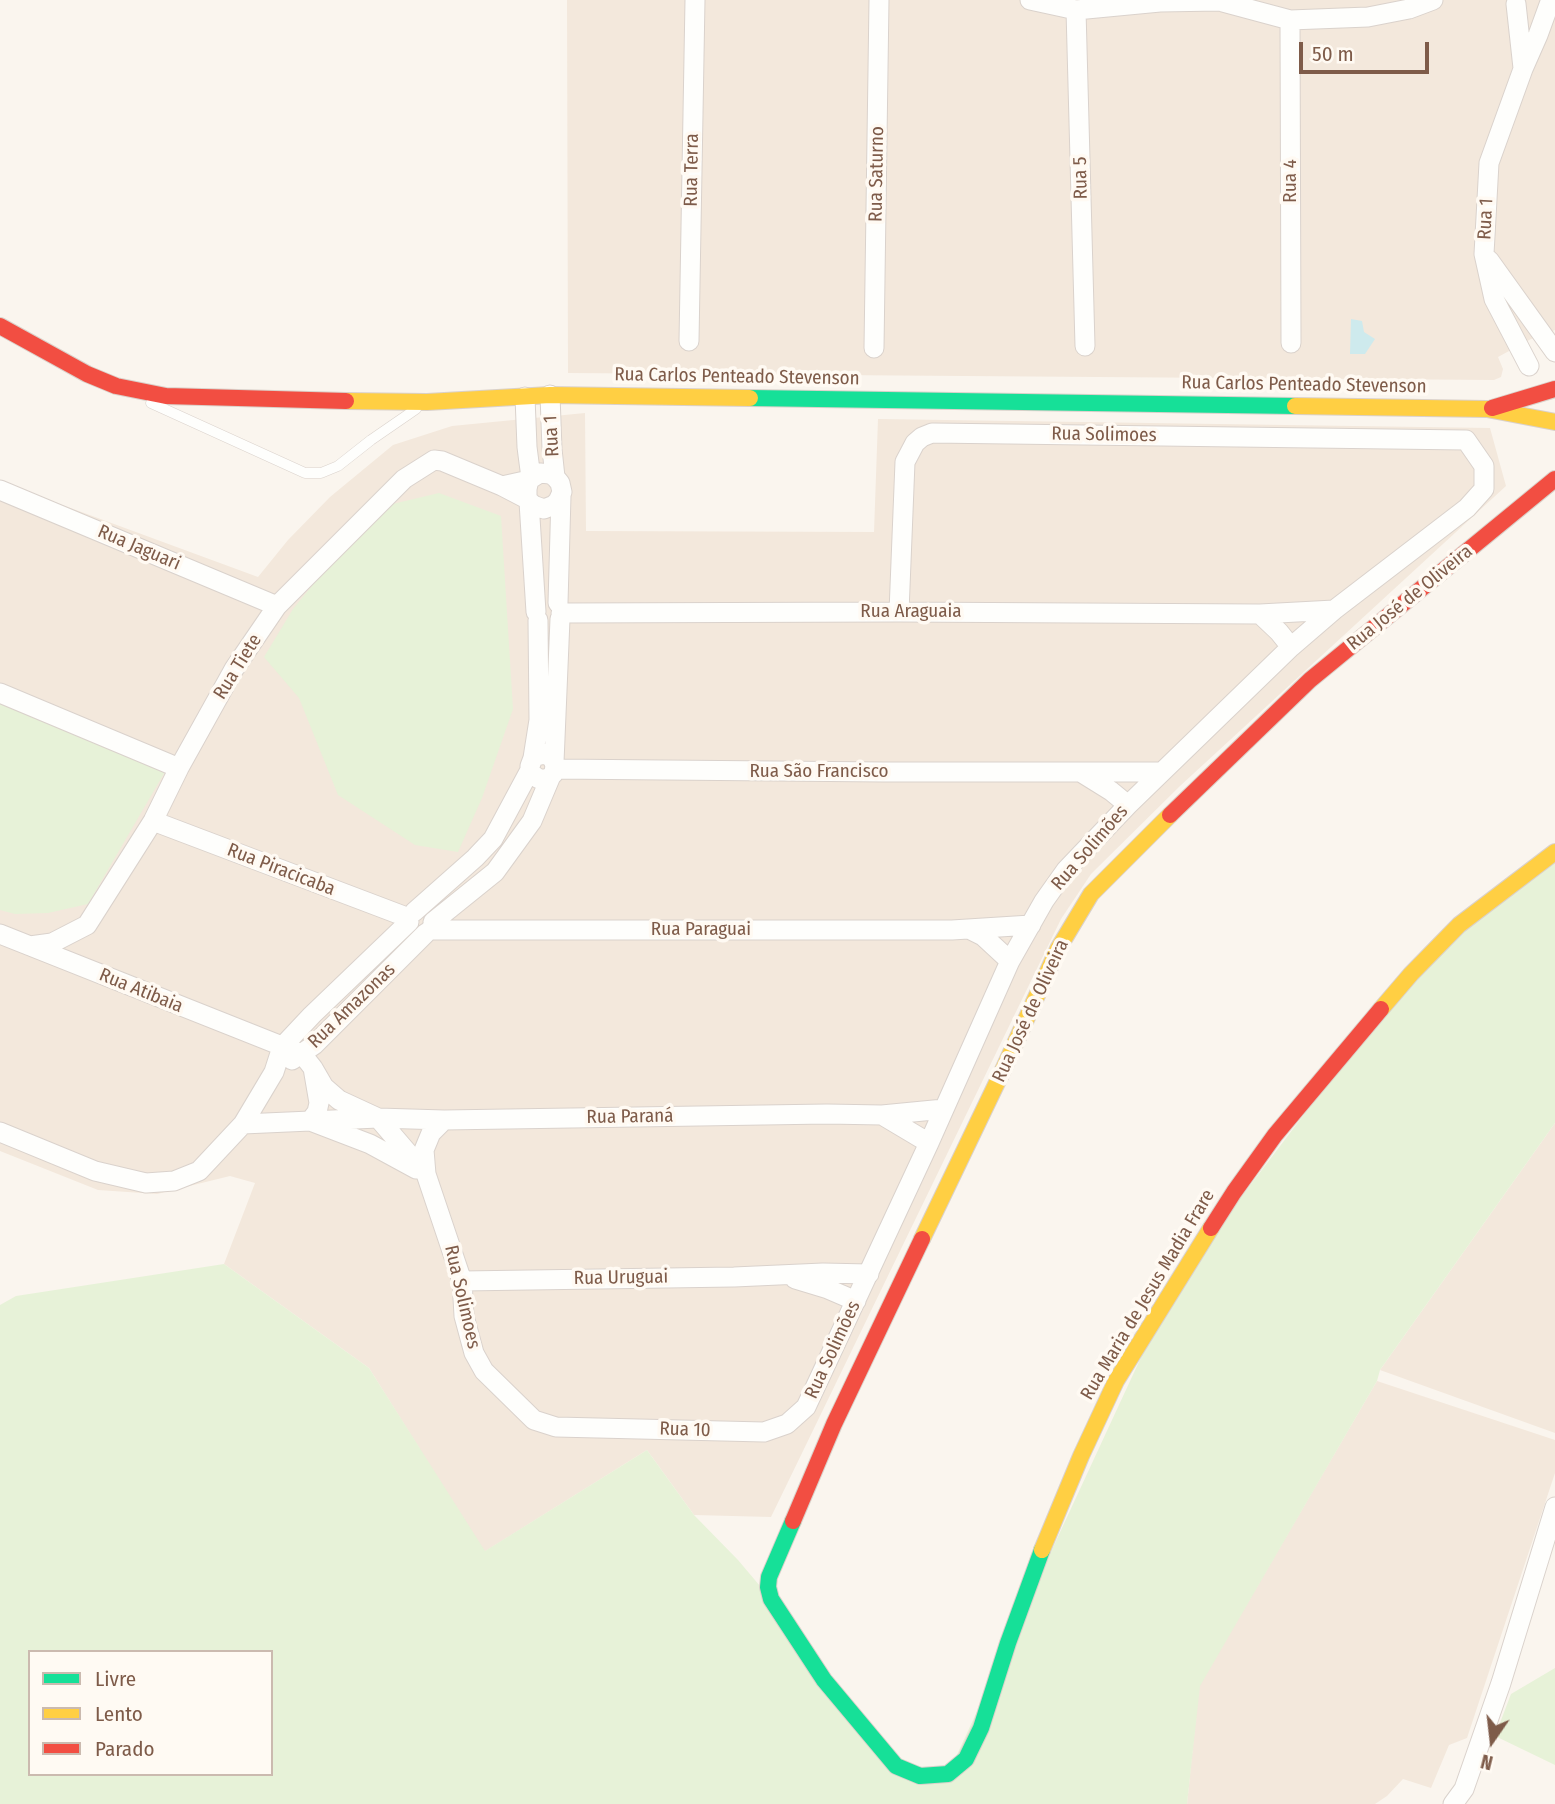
<!DOCTYPE html>
<html>
<head>
<meta charset="utf-8">
<style>
	body { margin:0 }
	#map { position:relative; width:1555px; height:1804px; overflow:hidden; background:#faf5ee; font-family:"Fira Sans Condensed",sans-serif }
	canvas { display:block }
	.legend { position:absolute; left:28px; top:1650px; width:245px; height:126px; box-sizing:border-box; background:#fffaf3; border:2px solid #cbbaaf; margin:0; padding:9px 12px; list-style:none; font-size:21px; color:#7e5b49 }
	.legend li { display:flex; align-items:center; gap:14px; height:35px }
	.legend b { width:35px; border:2px solid #cbbaaf }
	.north { position:absolute; left:1457px; top:1706px; width:70px; height:70px; -webkit-text-stroke:5px #fffaf3; paint-order:stroke; rotate:194deg; font-size:19px; font-weight:700; line-height:28px; text-align:center; color:#7e5b49 }
	.north::after { content:''; display:block; margin:auto; width:24px; height:32px; background:#7e5b49; clip-path:polygon(50% 0,100% 100%,50% 72%,0 100%) }
	.scale { position:absolute; left:1299px; top:42px; width:130px; height:32px; box-sizing:border-box; border:4px solid #7e5b49; border-top:0; padding-left:9px; font-size:21px; line-height:24px; white-space:nowrap; color:#7e5b49; -webkit-text-stroke:5px #fffaf3; paint-order:stroke }
</style>
</head>
<body>
<div id="map">
<canvas width="1555" height="1804"></canvas>
<ul class="legend">
<li><b style="height:9px;background:#16e098"></b>Livre</li>
<li><b style="height:9px;background:#ffcf43"></b>Lento</li>
<li><b style="height:9px;background:#f24e42"></b>Parado</li>
</ul>
<div class="north">N</div>
<div class="scale">50 m</div>
</div>
<script>
const g = document.querySelector('canvas').getContext('2d');
g.lineJoin = 'round';
function fill(path, color) { g.fillStyle = color; g.fill(path, 'evenodd'); }
const toPath = rows => new Path2D(rows.map(r => 'M' + r).join(''));
function strokePath(path, color, width, dash) { g.strokeStyle = color; g.lineWidth = width; g.lineCap = dash ? 'butt' : 'round'; g.setLineDash(dash || []); g.stroke(path); }
function drawText(font, color, halo, rows, align = 'center') {
  g.font = font + ' "Fira Sans Condensed",sans-serif'; g.lineWidth = 7; g.setLineDash([]); g.textBaseline = 'middle'; g.strokeStyle = halo; g.fillStyle = color; for (const [text, x, y, turn = 0] of rows) {
    g.save(); g.translate(x, y); g.rotate((+turn || 0) * Math.PI / 180); g.textAlign = isNaN(turn) ? turn : align; if (halo) g.strokeText(text, 0, 0); g.fillText(text, 0, 0); g.restore();
  }
}
fill(toPath([
	[567,0,1555,0,1555,330,1531,339,1498,357,1503,369,1501,377,1494,380,568,373],
	[585,413,586,531,874,532,878,419,1490,428,1506,486,1180,786,1091,874,1061,919,771,1517,694,1515,647,1450,484,1552,369,1368,224,1264,255,1183,230,1176,157,1194,98,1190,0,1151,0,482,258,577,288,540,330,497,393,445,452,426],
	[1555,1123,1555,1433,1380,1370],
	[1377,1381,1555,1440,1555,1473,1467,1738,1449,1745,1431,1788,1403,1779,1387,1796,1375,1804,1187,1804,1199,1686]
]), '#f3e8dc');
fill(toPath([
	[439,493,501,516,513,709,482,798,458,852,415,845,338,795,299,698,264,657,293,609,333,560,384,506],
	[0,699,166,770,88,904,48,913,15,914,0,910],
	[1555,852,1555,1123,1380,1370,1377,1381,1200,1686,1187,1804,0,1804,0,1305,16,1296,224,1264,369,1368,485,1551,647,1450,694,1515,738,1560,771,1599,896,1766,948,1774,1175,1284,1411,974],
	[30,1652,271,1652,271,1774,30,1774],
	[1555,1668,1555,1765,1495,1736,1511,1694]
]), '#e7f2d8');
fill(toPath([
	[1351,319,1362,321,1364,332,1375,339,1365,354,1350,354]
]), '#ceeaed');
const lane = toPath([
	[151,403,305,473,321,473,338,466,371,440,416,409]
]);
const street = toPath([
	[1030,0,1076,10,1160,2,1219,1],
	[1223,2,1290,20,1368,17,1409,9,1433,0],
	[1516,4,1523,68],
	[1076,10,1085,346],
	[1290,20,1291,343],
	[1489,260,1555,352],
	[689,341,695,0],
	[874,348,879,0],
	[1529,366,1494,299,1484,254,1489,163,1523,69,1538,35,1550,2],
	[550,395,552,449,555,477],
	[525,397,527,447,531,478],
	[0,490,277,606],
	[527,499,527,489,529,480,540,473,550,474,555,477,560,483,562,492,558,501,554,505,544,509,533,505,527,499,502,486,529,480],
	[529,502,536,612],
	[558,603,561,496],
	[561,613,899,612,1260,614,1334,610],
	[1260,614,1279,632,1291,647],
	[0,693,179,768],
	[533,758,539,720,538,620],
	[554,762,560,619],
	[555,769,884,772,1162,772],
	[1082,773,1111,791,1128,805],
	[153,821,409,918],
	[414,912,475,858,493,839,530,770,530,766,533,758,536,756,545,754,552,758,555,765,554,773,548,779,539,779,532,774,530,770],
	[433,922,495,872,532,821,551,776],
	[430,930,952,930,1031,925],
	[971,930,983,936,1010,961],
	[0,934,302,1054,313,1068,319,1103,317,1112,310,1121,370,1144,416,1169],
	[30,946,52,943,87,925,153,821,179,768,234,669,277,606,404,479,434,460,442,461,502,486],
	[292,1060,314,1045,426,933],
	[313,1068,324,1087,339,1100,378,1118,426,1174,462,1281,464,1316,474,1353,484,1371,534,1420,556,1427,764,1432,787,1424,806,1407,929,1143,1010,961,1044,901,1066,870,1128,805,1291,647,1334,610,1467,508,1484,489,1484,466,1466,440,932,433,922,437,915,443,905,462,899,612],
	[882,1115,929,1143],
	[243,1124,378,1118,444,1120,827,1114,882,1115,944,1109],
	[0,1132,95,1171,146,1183,174,1181,199,1171,243,1124,274,1072,282,1047,312,1015,409,922],
	[426,1174,424,1150,431,1133,444,1120],
	[795,1279,828,1289,856,1301],
	[462,1281,734,1277,823,1273,869,1274],
	[1453,1804,1464,1789,1501,1683,1555,1507]
]);
const fast = toPath([
	[750,398,1295,406],
	[793,1521,769,1577,768,1587,771,1599,824,1680,896,1766,920,1776,948,1774,966,1759,981,1728,1008,1643,1042,1550]
]);
const slow = toPath([
	[346,401,427,402,550,395,750,398],
	[1295,406,1487,409,1555,422],
	[1381,1009,1411,974,1459,925,1555,852],
	[922,1239,1004,1068,1058,949,1091,894,1170,815],
	[1042,1550,1081,1456,1116,1381,1211,1228]
]);
const jam = toPath([
	[0,326,87,374,116,386,166,396,346,401],
	[1492,408,1555,389],
	[1170,815,1310,680,1555,479],
	[1211,1228,1234,1192,1275,1135,1381,1009],
	[793,1521,834,1424,922,1239]
]);
strokePath(lane, '#dad2cc', 11);
strokePath(street, '#dad2cc', 21);
strokePath(fast, '#dad1ca', 18);
strokePath(slow, '#dad1ca', 18);
strokePath(jam, '#dad1ca', 18);
strokePath(lane, '#fefefc', 10);
strokePath(street, '#fefefc', 19);
strokePath(fast, '#16e098', 16);
strokePath(slow, '#ffcf43', 16);
strokePath(jam, '#f24e42', 16);
drawText('19px', '#7e5b49', '#fffaf3', [
	["Rua Terra",692,170,-89],
	["Rua Saturno",877,174,-89],
	["Rua 5",1081,178,-91],
	["Rua 4",1291,181,-90],
	["Rua 1",1486,219,-87],
	["Rua Carlos Penteado Stevenson",737,377,1],
	["Rua Carlos Penteado Stevenson",1304,385,1],
	["Rua Solimoes",1104,435,1],
	["Rua 1",552,436,-93],
	["Rua Jaguari",139,548,23],
	["Rua José de Oliveira",1410,598,-39],
	["Rua Araguaia",911,612],
	["Rua Tiete",238,667,-58],
	["Rua São Francisco",819,772],
	["Rua Solimões",1090,848,-49],
	["Rua Piracicaba",281,870,21],
	["Rua Paraguai",701,930],
	["Rua Atibaia",141,991,22],
	["Rua Amazonas",352,1006,-44],
	["Rua José de Oliveira",1031,1011,-65],
	["Rua Paraná",630,1117,-1],
	["Rua Uruguai",621,1278,-1],
	["Rua Maria de Jesus Madia Frare",1148,1295,-59],
	["Rua Solimoes",462,1297,77],
	["Rua Solimões",833,1350,-65],
	["Rua 10",685,1430,2]
]);
</script>
</body>
</html>
